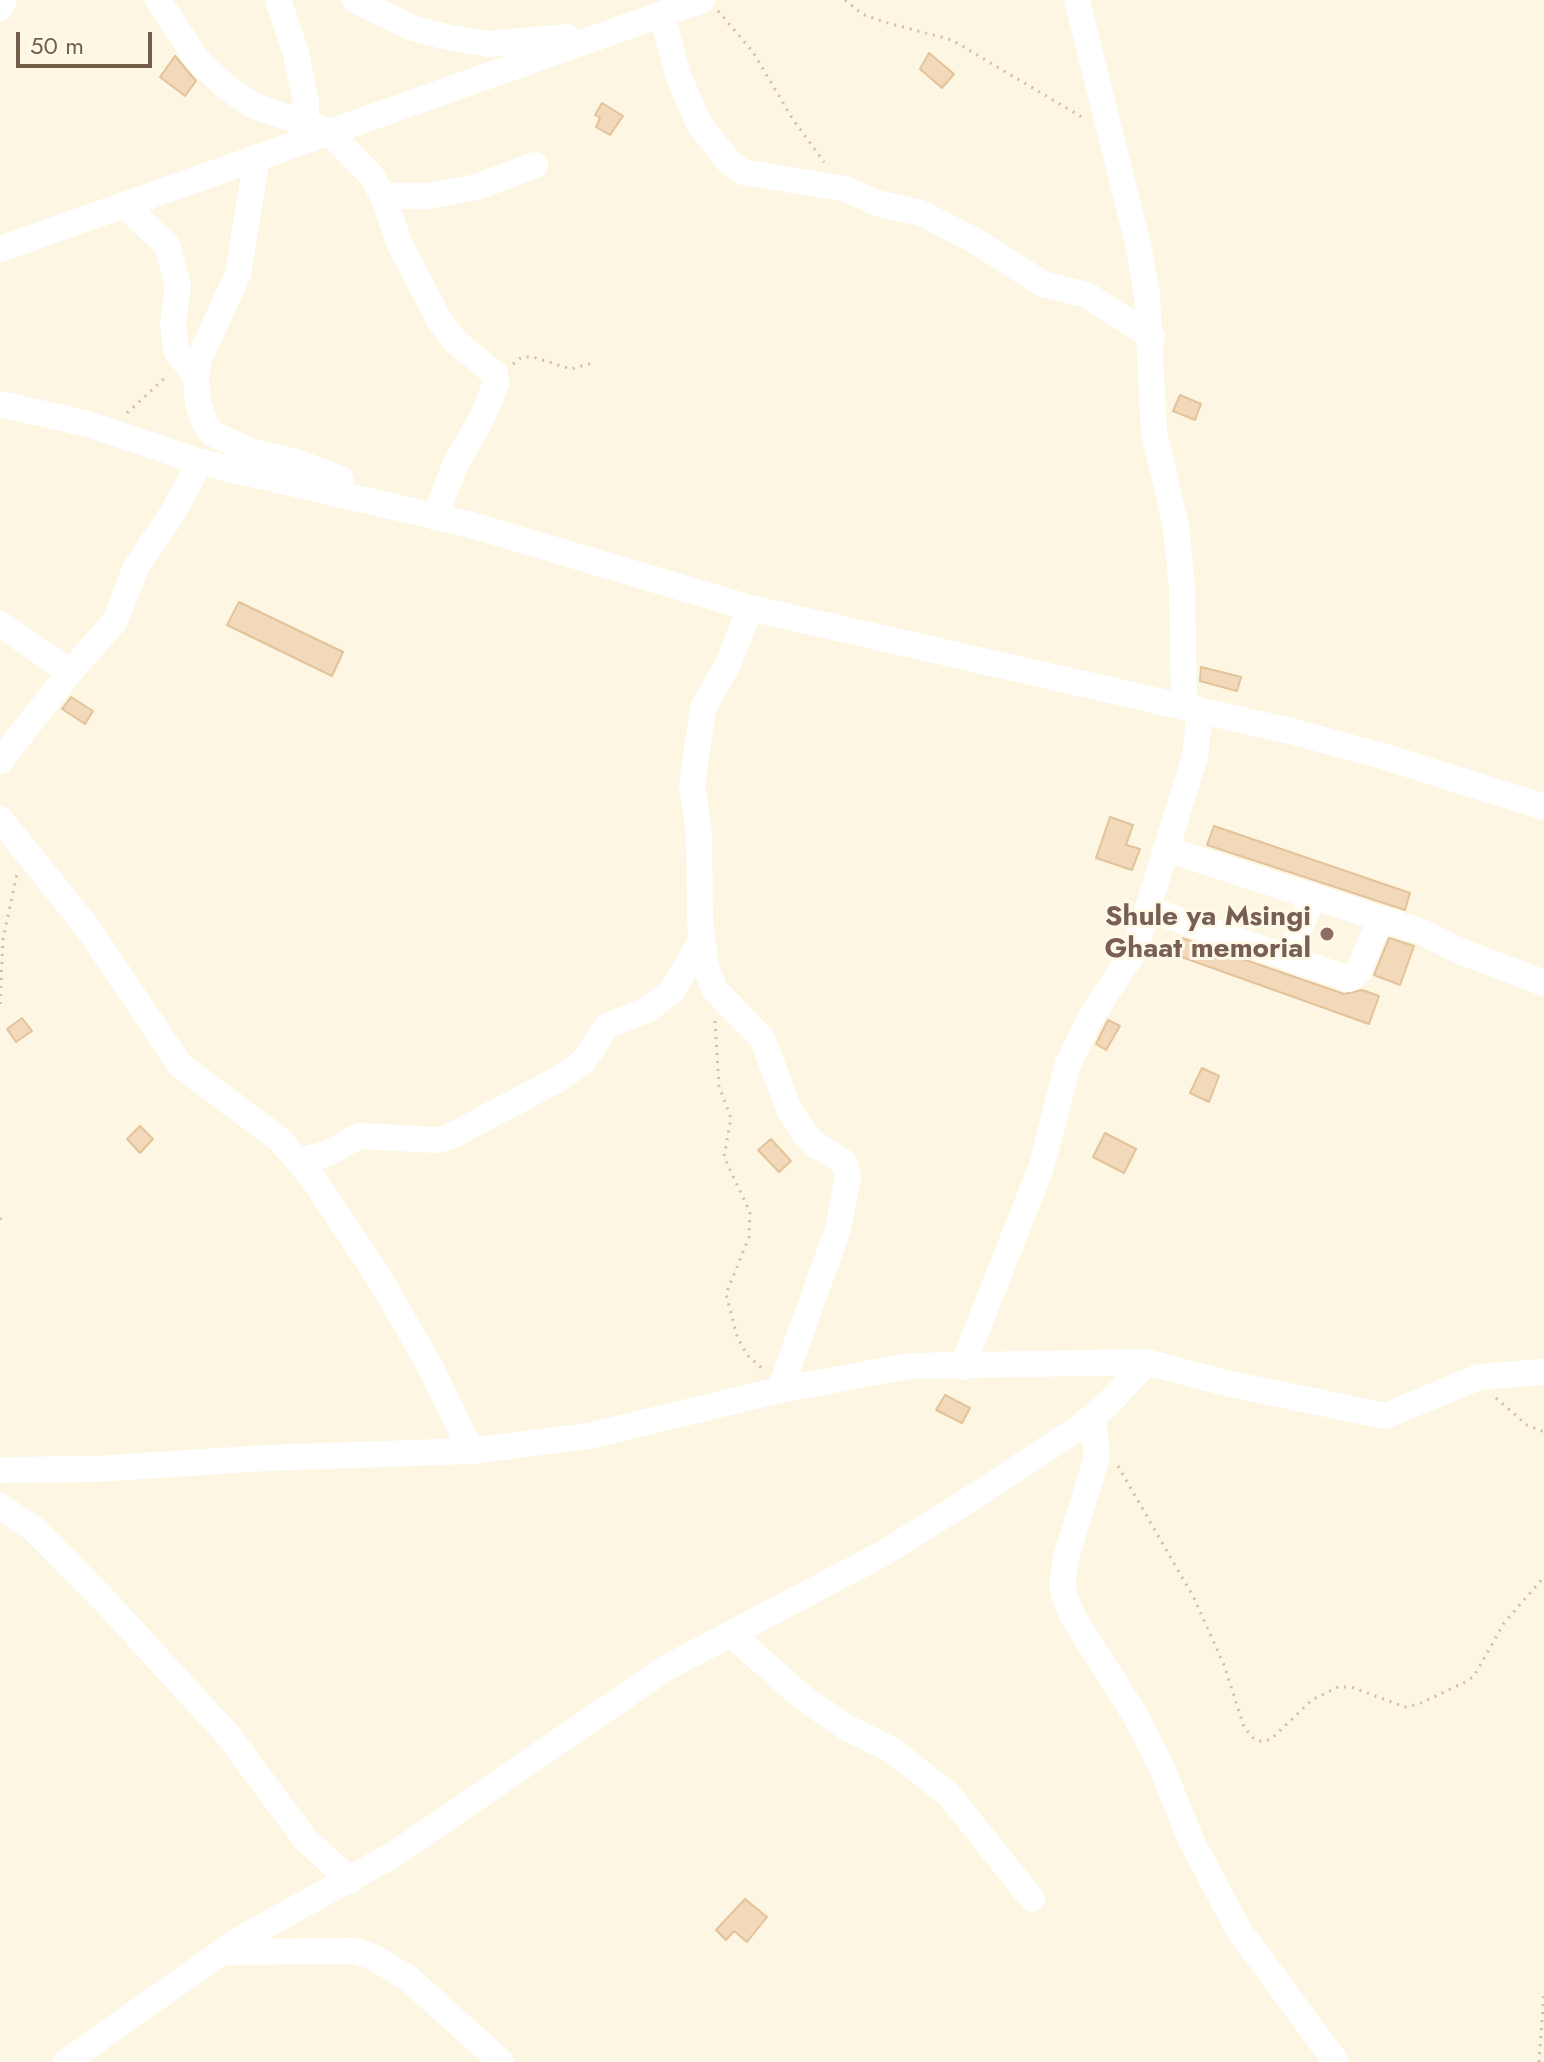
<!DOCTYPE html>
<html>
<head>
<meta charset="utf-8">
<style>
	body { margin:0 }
	#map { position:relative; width:1544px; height:2062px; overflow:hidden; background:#fcf6e2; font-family:Jost,sans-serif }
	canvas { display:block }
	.scale { position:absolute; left:16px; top:32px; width:136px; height:36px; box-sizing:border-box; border:4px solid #735f49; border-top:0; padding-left:10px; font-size:24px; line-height:28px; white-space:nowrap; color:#735f49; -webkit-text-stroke:6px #fffae8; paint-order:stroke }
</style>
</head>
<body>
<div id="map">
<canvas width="1544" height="2062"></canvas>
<div class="scale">50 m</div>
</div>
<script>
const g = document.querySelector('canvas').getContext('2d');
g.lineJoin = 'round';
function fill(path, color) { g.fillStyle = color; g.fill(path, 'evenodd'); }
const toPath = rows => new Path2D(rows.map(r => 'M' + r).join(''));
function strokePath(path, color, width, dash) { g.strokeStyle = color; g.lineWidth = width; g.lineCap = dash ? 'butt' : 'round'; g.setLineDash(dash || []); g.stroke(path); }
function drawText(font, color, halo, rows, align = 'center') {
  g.font = font + ' Jost,sans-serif'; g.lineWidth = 6; g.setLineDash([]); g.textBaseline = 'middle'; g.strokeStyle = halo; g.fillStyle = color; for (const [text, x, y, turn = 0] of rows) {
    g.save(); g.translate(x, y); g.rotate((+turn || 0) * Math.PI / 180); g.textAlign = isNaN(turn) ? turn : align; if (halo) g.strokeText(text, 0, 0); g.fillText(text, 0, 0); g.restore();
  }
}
const building = toPath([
	[929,53,954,74,942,88,920,69,929,53],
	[175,56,196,81,185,96,160,77,175,56],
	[602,103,623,116,610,135,596,127,600,118,595,115,602,103],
	[1180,395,1201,404,1195,420,1173,411,1180,395],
	[239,602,343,652,332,676,227,625,239,602],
	[1201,667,1241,677,1237,691,1200,681,1201,667],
	[71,697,93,711,85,724,62,709,71,697],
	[1110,817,1133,825,1126,845,1140,849,1132,870,1096,858,1110,817],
	[1214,826,1410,893,1405,910,1207,845,1214,826],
	[1182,938,1344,994,1362,990,1379,996,1369,1024,1176,955,1182,938],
	[1389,938,1414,946,1400,985,1374,975,1389,938],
	[22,1018,32,1031,16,1042,7,1029,22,1018],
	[1108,1020,1120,1026,1106,1050,1096,1044,1108,1020],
	[1202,1068,1219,1076,1209,1102,1190,1093,1202,1068],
	[140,1126,153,1139,140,1153,127,1139,140,1126],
	[1105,1133,1136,1149,1124,1173,1093,1157,1105,1133],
	[771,1139,791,1161,779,1172,758,1150,771,1139],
	[945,1395,970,1408,962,1423,936,1410,945,1395],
	[745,1899,767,1917,747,1942,734,1931,726,1940,716,1930,745,1899]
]);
fill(building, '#f1d9ba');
strokePath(building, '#e3c39a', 2);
strokePath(toPath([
	[845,0,862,14,884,22,952,40,1085,119],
	[718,11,753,52,792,118,824,162],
	[513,364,522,357,533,357,571,369,592,363],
	[127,413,168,375],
	[0,1004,3,939,17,874],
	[715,1021,719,1086,731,1118,724,1157,750,1212,749,1237,726,1294,737,1336,747,1355,765,1371],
	[0,1218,3,1224],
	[1496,1398,1527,1425,1544,1432],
	[1118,1466,1194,1598,1224,1665,1244,1727,1254,1739,1261,1741,1270,1740,1312,1700,1338,1687,1351,1687,1405,1707,1419,1704,1465,1682,1474,1676,1504,1623,1544,1577],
	[1539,2062,1544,1993]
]), '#d5bd9d', 3, [2, 6]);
strokePath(toPath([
	[158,0,196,58,226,87,254,106,328,131,371,175,385,200,399,243,441,323,456,342,495,374,496,383,483,416,455,465,435,517],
	[278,0,296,53,306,102,305,124],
	[355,0,412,28,451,38,489,44,567,37],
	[1077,0,1138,244,1147,295,1154,432,1176,526,1182,587,1184,706],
	[0,8,4,0],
	[662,14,678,75,699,124,730,163,743,172,846,189,877,203,921,213,974,240,1043,284,1087,295,1152,337],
	[257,157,238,274,199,359,196,379,198,402,204,422,213,434,253,452,296,462,341,479],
	[384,196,428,196,477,187,535,165],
	[124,205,167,245,178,286,173,324,176,350,196,376],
	[0,249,702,0],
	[0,404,88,424,200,462,468,524,750,608,1290,731,1379,755,1544,807],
	[750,608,728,664,703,708,692,785,699,834,700,920,706,968,715,990,762,1038,789,1109,805,1134,816,1145,844,1162,848,1176,838,1229,780,1390],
	[0,624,70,672],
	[0,761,70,672,115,621,136,567,172,514,200,462],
	[0,819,87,927,180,1065,279,1139,312,1177,378,1276,430,1366,471,1451],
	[1166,849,1422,932,1460,951,1544,983],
	[1148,909,1349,979,1358,973,1380,919],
	[1289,959,1312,896],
	[299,1161,329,1153,359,1136,437,1140,449,1137,557,1080,583,1062,607,1026,649,1009,672,991,702,939],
	[962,1367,1041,1168,1068,1064,1092,1015,1135,950,1195,756,1200,710],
	[1093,1417,1097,1457,1066,1558,1062,1585,1066,1600,1073,1617,1135,1715,1162,1768,1191,1840,1238,1929,1336,2062],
	[0,1470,95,1469,266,1458,471,1451,588,1436,780,1390,909,1366,1147,1362,1221,1382,1385,1416,1479,1377,1544,1372],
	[0,1506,34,1529,106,1602,227,1734,306,1840,351,1881],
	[731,1634,801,1696,847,1728,892,1750,949,1795,1032,1899],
	[221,1952,355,1951,371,1956,408,1978,501,2062],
	[66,2062,237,1941,393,1855,666,1668,882,1554,972,1498,1077,1429,1107,1405,1147,1362]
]), '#fff', 26);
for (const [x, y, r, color] of [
	[1327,934,8,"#8d6e63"]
]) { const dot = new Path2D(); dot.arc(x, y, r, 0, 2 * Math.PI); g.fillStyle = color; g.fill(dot); strokePath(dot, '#fffae8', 3); }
drawText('bold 28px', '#785e54', '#fffae8', [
	["Shule ya Msingi",1311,918],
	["Ghaat memorial",1311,950]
], 'right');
</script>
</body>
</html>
